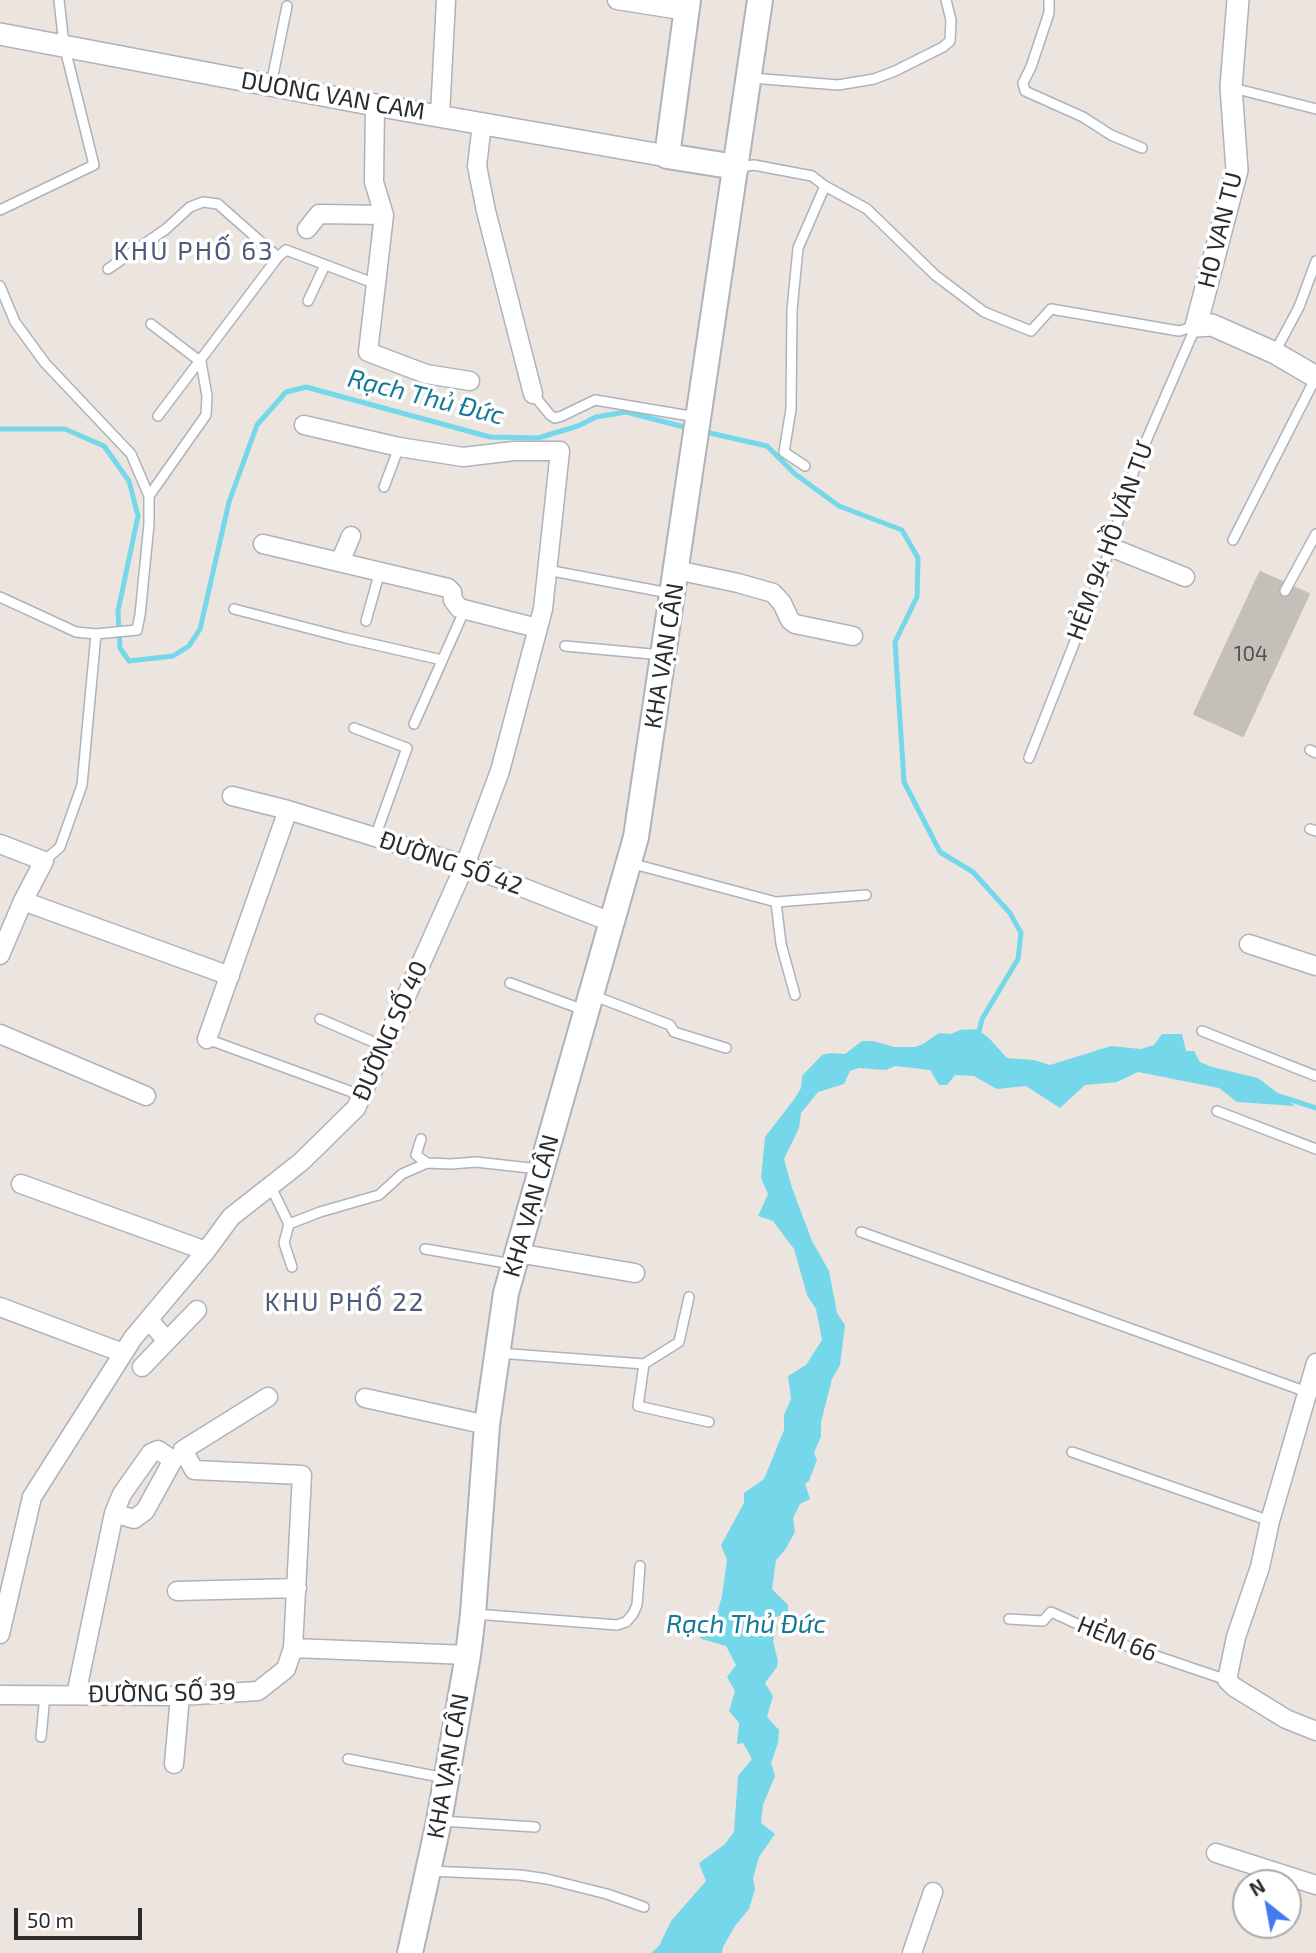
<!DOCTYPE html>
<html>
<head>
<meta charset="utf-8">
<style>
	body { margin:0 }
	#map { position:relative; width:1316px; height:1953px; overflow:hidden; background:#ece4de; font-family:"Exo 2",sans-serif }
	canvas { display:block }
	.north { position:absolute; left:1232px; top:1869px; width:70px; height:70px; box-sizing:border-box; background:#fff; border:2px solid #aaa; border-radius:50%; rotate:329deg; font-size:19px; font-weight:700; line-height:28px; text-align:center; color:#2b2b2b }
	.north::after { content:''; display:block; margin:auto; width:24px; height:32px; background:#4579f2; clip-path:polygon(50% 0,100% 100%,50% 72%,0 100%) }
	.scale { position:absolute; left:14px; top:1908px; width:128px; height:32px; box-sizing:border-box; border:4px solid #2b2b2b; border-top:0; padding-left:9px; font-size:21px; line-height:24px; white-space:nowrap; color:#2b2b2b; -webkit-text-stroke:5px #fff; paint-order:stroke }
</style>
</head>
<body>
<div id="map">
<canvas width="1316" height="1953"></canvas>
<div class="north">N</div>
<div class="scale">50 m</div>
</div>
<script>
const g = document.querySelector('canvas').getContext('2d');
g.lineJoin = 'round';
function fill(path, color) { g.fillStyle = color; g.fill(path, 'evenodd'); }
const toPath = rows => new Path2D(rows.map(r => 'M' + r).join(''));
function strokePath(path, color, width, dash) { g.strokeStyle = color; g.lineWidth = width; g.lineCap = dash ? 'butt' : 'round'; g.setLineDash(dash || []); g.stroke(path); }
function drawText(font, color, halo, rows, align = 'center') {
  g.font = font + ' "Exo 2",sans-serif'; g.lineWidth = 7; g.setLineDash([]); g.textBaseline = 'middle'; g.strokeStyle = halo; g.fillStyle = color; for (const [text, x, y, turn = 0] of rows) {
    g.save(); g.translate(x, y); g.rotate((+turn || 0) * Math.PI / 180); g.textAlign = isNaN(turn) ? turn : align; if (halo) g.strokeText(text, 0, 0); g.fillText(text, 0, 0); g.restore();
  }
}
fill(toPath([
	[976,1029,989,1038,1007,1058,1034,1060,1050,1065,1111,1046,1141,1049,1154,1045,1162,1034,1182,1034,1186,1051,1194,1051,1200,1062,1212,1067,1258,1078,1295,1106,1237,1102,1219,1088,1138,1072,1117,1082,1085,1085,1060,1108,1026,1086,997,1089,974,1076,955,1075,947,1085,939,1085,930,1070,895,1066,886,1070,859,1068,850,1071,844,1084,818,1092,801,1113,799,1128,784,1159,792,1188,812,1241,829,1271,837,1313,845,1325,840,1365,832,1379,821,1422,821,1436,814,1453,817,1460,809,1481,805,1484,810,1499,800,1504,793,1518,795,1532,785,1550,776,1560,772,1589,788,1605,788,1613,776,1617,777,1628,773,1641,778,1661,777,1667,765,1683,773,1696,767,1717,779,1730,778,1743,771,1763,775,1776,763,1805,761,1823,775,1834,759,1857,753,1878,755,1889,749,1909,735,1926,723,1947,722,1953,651,1953,659,1946,671,1921,706,1881,699,1863,724,1845,734,1832,738,1776,752,1759,743,1743,737,1744,739,1723,729,1711,735,1691,727,1677,736,1665,726,1646,699,1638,713,1629,722,1596,727,1560,721,1545,744,1503,744,1493,764,1479,784,1430,784,1415,791,1399,788,1376,806,1365,822,1340,816,1309,807,1295,794,1249,773,1221,758,1216,768,1194,761,1178,765,1137,795,1098,801,1088,802,1076,822,1055,830,1053,845,1054,862,1041,873,1041,894,1047,915,1047,923,1044,939,1033,951,1034,960,1030]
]), '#75d8ea');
strokePath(toPath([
	[0,429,65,429,104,446,129,481,138,516,118,611,120,648,129,661,173,656,189,646,200,629,229,502,257,425,286,392,306,387,490,437,538,438,578,426,596,417,626,412,688,428],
	[701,431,767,446,795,474,839,506,902,530,918,558,917,597,895,642,904,782,940,852,973,872,1010,913,1021,933,1018,959,982,1019,978,1036],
	[1279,1096,1316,1108]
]), '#75d8ea', 5);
const building = toPath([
	[1260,572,1309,594,1243,736,1194,714,1260,572]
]);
fill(building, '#c5bfb9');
strokePath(building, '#c8c0b7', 2);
const service = toPath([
	[1049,0,1049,13,1031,67,1023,83,1025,91,1083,117,1111,135,1142,148],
	[752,78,838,85,874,79,895,71,943,47,950,41,951,20,946,0],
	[271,85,287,6],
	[1233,88,1316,109],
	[738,167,754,165,812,176,825,186,867,209,935,275,984,312,1031,331,1051,309,1179,331,1196,326],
	[0,210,94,165,64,45,59,0],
	[108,269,166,229,190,207,203,202,218,204,278,257],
	[0,286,15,322,45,363,131,454,149,496],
	[308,301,325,265],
	[1275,352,1299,307,1316,261],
	[533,394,550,415,555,418,562,416,595,400,696,417],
	[158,416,278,257,286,250,376,284],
	[805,466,784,452,791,409,792,310,798,248,825,186],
	[384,487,399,447],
	[1233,540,1316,377],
	[547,570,669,593],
	[1285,591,1316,534],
	[0,597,76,632,96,634,137,630,140,615,149,524,149,496,206,415,207,396,201,362,151,324],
	[234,609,346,638,442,660],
	[366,621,380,571],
	[565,646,662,655],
	[414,724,465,609],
	[354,728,407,748,375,837],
	[1310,750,1316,753],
	[1029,758,1103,570,1136,464,1196,326],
	[1310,829,1316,831],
	[44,861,60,847,82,785,96,634],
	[630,863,776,902,866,895],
	[776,902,781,944,795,995],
	[510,983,584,1010],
	[592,995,670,1025,674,1032,726,1048],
	[320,1019,385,1047],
	[1202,1031,1316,1076],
	[207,1039,363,1096],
	[1217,1111,1316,1149],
	[421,1139,416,1155,427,1163],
	[270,1185,289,1224,320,1212,379,1195,402,1174,427,1163,451,1164,476,1162,539,1169],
	[289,1224,284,1243,292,1267],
	[861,1232,1307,1392],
	[425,1249,512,1264],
	[498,1353,644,1364,638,1406,709,1422],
	[644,1364,679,1342,689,1297],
	[1072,1452,1270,1521],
	[475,1614,617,1625,626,1622,633,1614,637,1605,640,1566],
	[1009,1619,1043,1621,1051,1612,1124,1645,1227,1680],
	[41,1737,45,1695],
	[348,1759,445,1778],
	[441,1821,535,1827],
	[429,1871,520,1875,547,1879,607,1894,644,1907]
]);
const minor = toPath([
	[617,0,687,11],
	[375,105,374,182,384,215,368,352,426,374,470,381],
	[440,115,446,0],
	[482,124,477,166,486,211,533,394],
	[307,229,319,214,384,215],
	[263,544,448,588,452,592,453,600,459,608,537,628],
	[1110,547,1185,577],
	[340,562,351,536],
	[676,570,738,583,773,593,782,603,790,620,795,624,853,636],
	[232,796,288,810,465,865,611,922],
	[0,844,44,861,23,901,0,955],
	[23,901,230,976],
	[1249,944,1316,966],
	[0,1034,146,1096],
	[207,1039,288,810],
	[21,1184,206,1251],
	[517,1253,635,1273],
	[0,1307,123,1353],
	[167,1341,197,1310],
	[1316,1363,1270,1521,1260,1567,1236,1637,1227,1680,1234,1687,1286,1719,1316,1731],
	[142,1367,167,1341,149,1320],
	[268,1397,183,1450,194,1470,302,1475,293,1648],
	[365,1398,487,1425],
	[177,1591,297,1588],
	[0,1634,32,1497,133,1338,206,1251,231,1217,301,1162,356,1108,465,865,500,771,543,609,560,451,514,451,463,457,399,447,304,425],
	[0,1695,180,1696,258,1691,286,1669,293,1648,468,1655],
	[76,1695,114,1513,122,1494,151,1453,158,1450,173,1460,145,1511,134,1519,114,1513],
	[174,1764,180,1696],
	[1216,1853,1316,1885],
	[912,1953,933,1892]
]);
const tertiary = toPath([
	[1238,0,1231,87,1237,170,1196,326,1212,325,1275,353,1316,377],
	[0,34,375,105,667,156]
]);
const secondary = toPath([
	[688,0,667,156,736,167],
	[410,1953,439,1821,468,1655,473,1614,487,1425,506,1293,636,837,760,0]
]);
strokePath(service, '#aeb2bb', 12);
strokePath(minor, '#aeb2bb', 21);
strokePath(tertiary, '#aeb2bb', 24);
strokePath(secondary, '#aeb2bb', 28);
strokePath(service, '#fff', 9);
strokePath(minor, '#fff', 18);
strokePath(tertiary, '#fff', 21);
strokePath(secondary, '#fff', 24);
drawText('21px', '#52504e', null, [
	["104",1251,654]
]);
drawText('24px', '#2b2b2b', '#fff', [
	["DUONG VAN CAM",333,96,10],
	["HO VAN TU",1220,230,-76],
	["HẺM 94 HỒ VĂN TƯ",1110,541,-70],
	["KHA VẠN CÂN",664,656,-81],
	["ĐƯỜNG SỐ 42",451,863,19],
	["ĐƯỜNG SỐ 40",390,1031,-66],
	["KHA VẠN CÂN",531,1206,-74],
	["HẺM 66",1117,1639,22],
	["ĐƯỜNG SỐ 39",162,1693,-1],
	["KHA VẠN CÂN",448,1766,-80]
]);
g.letterSpacing = '2px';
drawText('26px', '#4d5a7a', '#fff', [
	["KHU PHỐ 63",194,251],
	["KHU PHỐ 22",345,1302]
]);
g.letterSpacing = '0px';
drawText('italic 26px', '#137997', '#fff', [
	["Rạch Thủ Đức",426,397,14],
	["Rạch Thủ Đức",746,1624]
]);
</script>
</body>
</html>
